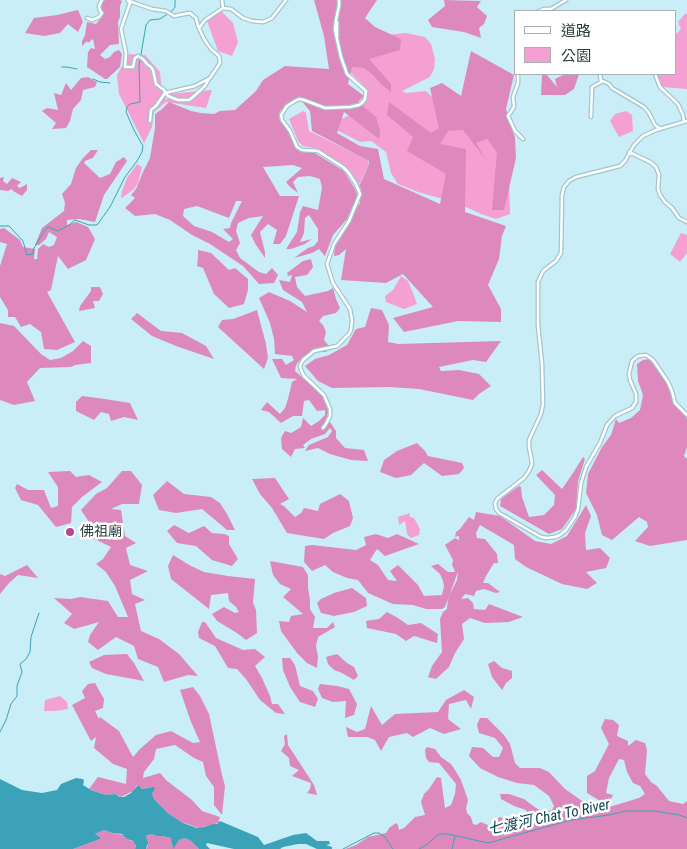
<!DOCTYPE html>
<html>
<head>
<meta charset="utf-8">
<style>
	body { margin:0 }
	#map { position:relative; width:687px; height:849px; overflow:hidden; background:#c9eef7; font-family:"Roboto Condensed","Noto Sans TC",sans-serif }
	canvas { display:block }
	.legend { position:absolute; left:514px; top:10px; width:162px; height:65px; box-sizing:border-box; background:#fff; border:1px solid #abb1b3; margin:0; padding:6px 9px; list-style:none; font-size:15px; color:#2e3c40 }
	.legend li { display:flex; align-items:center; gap:10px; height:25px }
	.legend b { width:25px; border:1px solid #abb1b3 }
</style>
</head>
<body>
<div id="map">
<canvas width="687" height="849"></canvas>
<ul class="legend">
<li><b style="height:6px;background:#fff"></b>道路</li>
<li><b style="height:14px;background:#f4a0d3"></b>公園</li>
</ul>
</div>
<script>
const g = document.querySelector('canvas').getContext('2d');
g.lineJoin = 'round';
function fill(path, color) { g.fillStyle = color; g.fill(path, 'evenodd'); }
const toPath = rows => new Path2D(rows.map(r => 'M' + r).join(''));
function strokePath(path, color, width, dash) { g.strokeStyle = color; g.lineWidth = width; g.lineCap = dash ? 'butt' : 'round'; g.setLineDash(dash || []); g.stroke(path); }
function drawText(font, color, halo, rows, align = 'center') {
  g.font = font + ' "Roboto Condensed","Noto Sans TC",sans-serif'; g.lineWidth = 5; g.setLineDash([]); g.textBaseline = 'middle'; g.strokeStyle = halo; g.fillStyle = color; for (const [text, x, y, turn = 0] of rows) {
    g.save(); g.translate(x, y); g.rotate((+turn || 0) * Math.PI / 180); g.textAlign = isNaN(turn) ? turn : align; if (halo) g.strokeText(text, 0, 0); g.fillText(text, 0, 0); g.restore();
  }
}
fill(toPath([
	[221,11,233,23,238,42,232,56,218,51,207,21],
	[685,14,687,14,687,89,662,87,656,74,676,74,676,34,681,29,678,22],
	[406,33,425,37,431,44,435,59,434,69,430,77,402,91,406,93,426,91,434,99,487,133,508,151,510,214,496,219,481,214,457,203,418,192,398,184,391,173,386,152,371,141,360,142,333,128,333,123,354,113,362,106,367,100,368,95,365,87,347,69,376,36],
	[129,54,145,55,160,72,162,93,167,100,169,94,212,90,206,108,166,102,154,112,152,127,144,143,119,94,117,75],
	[303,111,306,113,309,131,368,160,368,167,358,186,341,165,318,149,303,146,298,141,289,119],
	[626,111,632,115,633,131,619,137,610,121,615,114],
	[137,164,142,167,138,183,134,189,122,198,121,197,122,191,127,178],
	[681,233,687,235,687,253,680,262,670,254],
	[401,276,408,281,413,293,417,304,404,309,386,302,385,296,393,290],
	[410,513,410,517,414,518,420,529,419,535,411,538,407,534,405,521,399,525,398,517],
	[60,696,67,702,68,709,55,711,44,711,45,700]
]), '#f4a0d3');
fill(toPath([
	[105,0,120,0,122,1,120,6,120,17,118,22,119,44,110,45,100,55,105,59,110,57,114,52,119,50,122,54,120,67,107,79,105,79,87,67,88,52,91,48,95,49,93,39,88,43,87,41,82,46,82,41,85,35,87,22,96,24,103,15,101,4],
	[314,0,377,0,365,18,375,27,401,39,400,50,369,59,391,84,391,92,382,85,373,75,364,68,352,67,348,84,364,96,358,102,376,117,380,131,379,139,344,112,337,133,360,146,378,149,384,179,440,204,446,174,407,151,413,137,387,115,389,102,431,133,439,128,430,88,442,83,461,96,471,51,514,75,506,109,515,138,516,158,504,210,492,210,497,152,487,139,476,143,486,160,463,130,448,131,440,144,466,149,465,212,506,226,502,236,499,259,488,285,501,309,501,322,458,321,404,332,393,318,433,307,403,274,386,283,341,280,346,249,339,255,334,256,335,243,350,222,355,210,360,203,361,189,359,186,368,167,369,161,312,131,310,111,299,98,295,99,284,108,280,111,279,117,280,121,287,128,294,144,298,149,315,153,344,171,355,189,357,194,356,199,347,219,333,235,325,256,319,249,312,253,294,258,308,248,314,246,318,241,318,229,309,215,305,218,304,233,300,242,312,239,305,244,291,249,286,249,297,232,300,212,303,206,318,210,322,188,320,179,310,176,298,177,293,182,298,193,290,187,286,182,302,168,293,165,263,167,280,196,299,196,286,236,280,244,273,244,277,230,268,224,260,232,265,252,265,258,256,245,251,235,263,216,249,218,238,223,236,231,240,243,236,250,240,258,259,272,266,274,272,268,278,275,274,283,259,284,243,266,210,244,192,235,170,220,155,214,135,216,125,208,135,198,131,195,136,189,143,172,150,158,155,128,155,114,161,110,169,102,191,111,201,113,214,114,220,111,235,110,256,91,263,80,285,66,329,69,324,36],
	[236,201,242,201,231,223,230,228,223,229,233,239,229,242,212,232,194,226,183,216,184,209,197,206,229,218],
	[444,0,481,1,477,7,487,16,484,24,479,28,481,38,464,32,432,27,428,20,445,6],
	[78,10,83,22,78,32,68,24,60,33,44,36,25,33,34,18,57,15],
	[542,74,548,74,547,75,557,87,555,79,563,75,569,75,568,74,579,74,574,89,565,95,541,95],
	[88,77,97,82,95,87,83,90,81,100,73,109,70,121,66,128,52,129,56,123,42,111,47,108,58,110,54,93,61,95,66,83,71,90,72,89,81,78],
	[91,150,98,150,93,158,85,161,84,163,100,178,110,174,116,162,124,157,127,161,104,195,95,222,79,219,67,220,67,225,76,222,88,227,95,239,86,260,68,269,58,256,51,290,47,292,75,342,57,350,44,349,41,332,30,324,21,327,15,317,8,317,8,310,0,297,0,266,7,244,0,242,0,229,4,228,20,240,23,247,35,249,34,259,37,259,38,249,43,244,49,247,54,245,57,237,49,232,46,239,39,245,35,245,42,228,64,211,65,203,62,194,71,184,76,168,83,158],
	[4,177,3,181,7,184,12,178,21,182,17,186,20,188,27,184,27,190,22,196,13,191,12,189,8,191,0,190,0,178],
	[198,250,211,253,229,270,235,268,248,279,248,290,244,304,229,308,214,294,203,268,197,266,198,257],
	[311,259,313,267,307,275,295,277,297,287,305,296,328,291,333,288,336,299,340,308,336,313,323,316,319,321,323,325,326,332,324,340,330,347,326,352,315,352,302,358,296,365,295,371,323,396,329,409,324,428,330,422,336,431,336,438,345,448,364,450,368,461,351,460,330,454,318,448,305,451,309,445,328,437,332,431,330,428,325,434,311,439,303,445,305,448,295,449,291,457,282,449,281,438,285,431,291,433,301,427,303,418,311,426,319,421,325,415,325,410,317,411,309,400,304,401,302,416,293,416,281,423,269,412,261,410,267,402,280,414,285,408,288,399,292,382,297,379,281,378,272,359,282,359,286,365,294,360,292,357,293,356,275,354,274,339,270,323,259,298,269,292,290,301,307,312,302,302,283,290,279,280,290,282,292,275,288,276,287,273,303,261],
	[91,287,100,287,103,294,99,301,93,301,95,308,79,311,80,306,91,291],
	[371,308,382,310,389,325,388,342,398,344,501,341,486,362,473,360,439,367,441,371,459,370,479,374,491,386,479,394,473,400,419,389,389,387,332,388,318,381,305,366,315,359,329,355,347,345,356,329,365,327],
	[257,310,266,344,268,358,264,369,218,327,222,320,233,319],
	[137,313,161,331,182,333,206,346,214,359,176,346,152,336,131,319],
	[0,323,14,326,41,354,50,360,61,358,73,351,83,341,91,346,91,363,75,365,71,367,40,368,27,382,35,401,14,405,0,400],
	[650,359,658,368,666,382,673,401,682,411,687,419,687,447,684,456,687,459,687,540,650,546,635,541,648,527,647,522,639,517,612,540,602,535,597,515,586,493,588,474,602,447,611,435,616,419,619,423,631,418,640,410,643,395,638,381,637,364,643,360],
	[82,396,105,399,130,403,138,420,124,417,111,421,109,414,101,412,94,420,76,411,76,402],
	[417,443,425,451,428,456,462,463,464,468,459,474,442,476,424,463,411,475,396,478,380,472,384,460,397,451],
	[583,457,585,459,578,481,576,509,562,529,549,534,500,506,501,499,519,486,521,487,522,497,529,517,544,515,554,505,555,495,536,475,542,470,562,489,573,473],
	[70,471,76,477,89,475,102,482,82,497,72,507,71,523,56,527,38,505,21,500,15,488,17,484,28,490,44,490,51,508,58,506,58,487,48,472],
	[122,471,131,471,142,485,139,504,122,504,111,509,121,510,125,536,136,543,126,548,130,565,148,571,130,580,132,594,145,600,135,604,141,631,159,639,179,654,198,676,188,675,164,682,158,667,138,659,134,646,116,637,98,650,88,642,90,635,99,622,74,629,64,623,72,614,54,598,71,599,80,597,108,601,118,617,128,617,115,586,106,572,96,564,103,559,111,547,82,533,99,532,89,522,81,510,96,494,107,488],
	[275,478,289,499,280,504,284,506,295,517,301,513,304,508,318,511,320,504,340,494,349,501,353,518,350,526,333,533,324,539,287,533,272,508,260,494,252,479],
	[167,481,184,494,211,497,220,503,227,514,235,530,227,530,202,509,176,513,159,510,153,495],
	[586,505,591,516,585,533,586,550,600,548,610,558,606,568,586,572,597,583,587,589,562,584,526,567,515,559,514,545,480,525,476,533,477,538,485,539,497,554,498,563,494,563,486,576,483,583,488,583,500,592,496,593,484,589,476,591,474,596,465,594,461,599,468,598,473,603,474,609,485,610,489,604,523,617,509,622,485,623,470,618,462,624,464,639,455,653,449,667,436,679,428,677,432,666,442,652,440,619,443,612,447,609,448,598,457,580,458,571,455,580,445,607,442,609,426,609,413,605,393,604,368,593,358,580,347,578,333,572,325,565,312,571,304,562,305,546,312,545,356,550,366,545,364,537,376,534,388,538,397,534,419,544,385,556,377,549,370,560,378,565,388,580,397,581,390,571,398,565,418,585,424,596,442,595,444,586,443,581,440,574,431,566,438,564,448,572,455,572,454,569,452,565,453,560,445,545,455,538,459,540,459,536,455,537,456,532,460,529,469,517,474,520,476,512,500,516,535,541,551,544,567,536],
	[174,525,189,533,204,526,212,533,224,534,229,536,229,544,238,559,232,566,212,560,196,546,177,543,167,531],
	[173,555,191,566,204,572,228,576,255,579,253,603,256,610,257,633,246,640,237,633,217,621,212,614,224,607,235,613,239,612,236,607,229,601,228,593,211,595,209,609,171,579,168,566],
	[270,561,303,567,308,575,308,588,310,600,310,609,315,617,313,628,327,628,333,622,335,627,318,637,316,646,318,656,317,668,307,663,297,653,281,631,279,621,289,622,291,616,303,614,283,597,291,589,280,584,273,575],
	[27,565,38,578,18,575,9,583,0,594,0,574,5,576],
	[352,588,366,598,367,606,354,612,334,616,321,613,317,603,321,599,334,593],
	[387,612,398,618,408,625,421,623,438,634,437,643,414,636,406,641,396,634,367,628,366,621,379,619],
	[202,622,205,622,216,638,243,650,255,649,265,657,255,666,262,678,270,696,272,704,278,704,285,714,276,713,260,700,246,679,237,669,228,668,215,646,199,638,198,632],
	[127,654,134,663,144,681,106,674,92,668,89,662,104,655],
	[337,654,347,663,354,667,358,676,354,680,342,673,334,670,328,664,326,657],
	[282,658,290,658,295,665,300,686,313,691,318,699,315,707,300,702,290,687,283,670],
	[494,661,502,668,512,671,512,678,506,683,502,690,492,677,488,664],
	[95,683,104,699,103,708,95,711,99,719,100,717,119,731,133,757,140,749,156,735,171,731,193,743,200,742,191,722,180,690,193,687,200,696,209,714,222,775,225,786,222,815,214,805,214,787,206,776,203,762,194,758,175,745,156,749,154,759,144,772,143,778,160,773,166,780,192,800,202,811,220,817,218,823,199,828,181,822,169,814,154,799,152,795,153,787,142,789,137,785,133,791,121,797,115,794,106,795,89,789,98,777,126,784,127,769,113,764,94,748,96,737,91,741,72,705,85,698,82,691,88,684],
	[320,684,337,686,349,689,357,704,354,715,345,718,346,701,333,702,322,698,318,689],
	[464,690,474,697,471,709,466,700,449,704,448,719,461,729,444,734,430,728,413,737,407,733,389,737,381,751,375,740,367,737,348,737,346,727,357,732,365,729,371,706,382,725,395,714,438,712,446,700],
	[480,718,487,718,504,735,510,744,515,763,520,768,540,768,549,772,565,789,588,805,597,807,606,808,639,798,645,794,640,786,633,783,627,772,624,760,619,759,609,778,606,793,613,795,610,801,602,802,587,793,587,776,595,771,609,744,601,728,605,719,613,720,619,725,617,736,628,741,628,746,636,740,645,743,647,750,645,774,651,782,657,786,669,801,683,804,687,801,687,849,345,849,356,845,368,837,386,833,389,828,396,823,398,825,399,830,404,828,415,817,425,815,421,802,424,794,429,789,437,777,441,778,445,808,451,805,455,794,456,784,439,763,429,762,426,758,425,750,427,747,435,749,441,757,451,764,455,770,461,780,468,800,466,808,467,813,471,817,473,824,476,825,481,822,490,826,493,827,496,820,500,817,515,825,525,825,530,820,526,810,514,806,501,799,500,794,509,794,524,799,536,808,544,812,552,810,554,806,549,796,534,785,517,783,498,777,480,768,469,756,472,747,483,748,493,757,499,757,503,748,495,738,479,733,477,725],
	[287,734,288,745,314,785,317,795,307,793,310,789,311,783,292,776,299,770,290,766,289,758,281,751,285,744,284,736],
	[104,830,112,833,123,835,127,839,134,842,136,847,135,849,73,849,100,839,100,837,95,834],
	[151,834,157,836,162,836,171,838,173,843,172,848,179,840,185,838,191,841,199,849,146,849,148,846,146,836]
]), '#dd89bd');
fill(toPath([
	[76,778,83,779,84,781,83,785,91,790,106,795,115,794,120,797,124,797,131,793,138,785,142,789,153,787,155,788,152,794,154,799,169,814,183,823,197,828,204,827,213,824,217,824,220,821,258,837,264,845,293,835,306,833,317,841,329,841,330,844,326,845,332,847,332,849,317,849,306,844,298,844,283,847,280,849,234,849,207,843,206,845,210,849,199,849,191,841,185,838,179,840,173,849,171,838,162,836,157,836,151,834,146,836,148,843,146,849,135,849,136,846,133,841,127,839,122,834,112,833,104,830,95,834,100,837,100,839,73,849,0,849,0,779,22,790,42,793,57,790,61,784]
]), '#3ca2b7');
strokePath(toPath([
	[62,67,67,67,77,69],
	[93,79,100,82,110,83],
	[0,226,9,226,23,241,27,255,33,254,33,250,37,243,45,230,48,227,58,231,69,225,75,220,89,225,97,225,110,207,125,177,137,161,142,152,143,146,134,130,126,112,127,107,130,104,140,102,139,66,146,25,150,20,160,19,172,11,175,7,175,0],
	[0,732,6,720,11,704,17,696,17,686,22,672,20,664,26,659,30,652,31,637,39,613],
	[343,849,374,833,379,833,385,837,393,849],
	[419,849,426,845,439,834,448,834,488,843,571,820,609,815,626,811,655,811,679,815,687,818],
	[452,849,455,836]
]), '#3ca2b7', 1);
const street = toPath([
	[222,0,223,8],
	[128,1,130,3,121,29,126,53,125,67,133,67,135,58,138,56,143,59,147,64,151,67,153,70,156,84,164,90,168,96,178,100,189,100,193,97,205,86,209,79],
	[129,1,152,9,166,11,174,16,190,13,196,18,198,26,204,39,211,49,219,56,220,63,210,78,195,86,165,93,156,106,151,110,150,121],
	[539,11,544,9,551,9,566,0],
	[87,18,92,20,99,17,102,13,100,11,99,6,102,0],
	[337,22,337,36],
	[199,28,205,20,223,8,231,9,243,18,252,21,263,22,272,18,286,0],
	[518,74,518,83,513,97,514,107,508,116,515,131,523,139],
	[600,74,601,82],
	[655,74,660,87,678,104,683,115,684,122],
	[591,117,592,87,603,81,609,84,612,88,644,107,649,113,655,125,660,129],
	[687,121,656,130,643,136,634,145,625,161,620,166,576,177,569,181,564,187,562,195,561,253,556,261,543,271,538,282,538,325,542,364,543,404,541,414,529,440,529,447,531,457,532,464,529,471,524,478,497,499,495,503,496,509,499,513,541,537,547,538,555,537,560,535,566,530,575,517,578,509,581,483,586,467,600,443,607,425,615,416,632,408,636,402,636,394,630,380,629,374,632,361,638,356,646,355,653,360,668,382,672,391,675,403,687,415],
	[629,152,650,162,656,167,659,175,658,189,660,195,665,202,672,208,679,218,687,222],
	[323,428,326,424,330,416,330,409,324,395,304,376,301,370,300,366,303,360,314,351,337,346,349,334,351,330,352,320,350,309,333,283,327,264,334,244,349,221,360,194,356,184,348,172,343,167,318,151,302,150,297,147,290,131,282,120,281,115,287,106,295,101,299,99,304,100,325,108,350,107,359,105,362,103,365,99,366,91,347,74,341,57,335,30,336,20,339,6,339,0]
]);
strokePath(street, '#a1c5ce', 5);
strokePath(street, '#fff', 2.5);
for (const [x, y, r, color] of [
	[70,532,5,"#bc4294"]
]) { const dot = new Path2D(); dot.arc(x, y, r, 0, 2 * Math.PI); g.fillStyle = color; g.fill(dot); strokePath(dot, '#fff', 2); }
drawText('14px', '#2e3c40', '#fff', [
	["佛祖廟",80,532]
], 'left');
drawText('italic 15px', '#094652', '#fff', [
	["七渡河 Chat To River",549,818,-12]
]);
</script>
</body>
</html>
